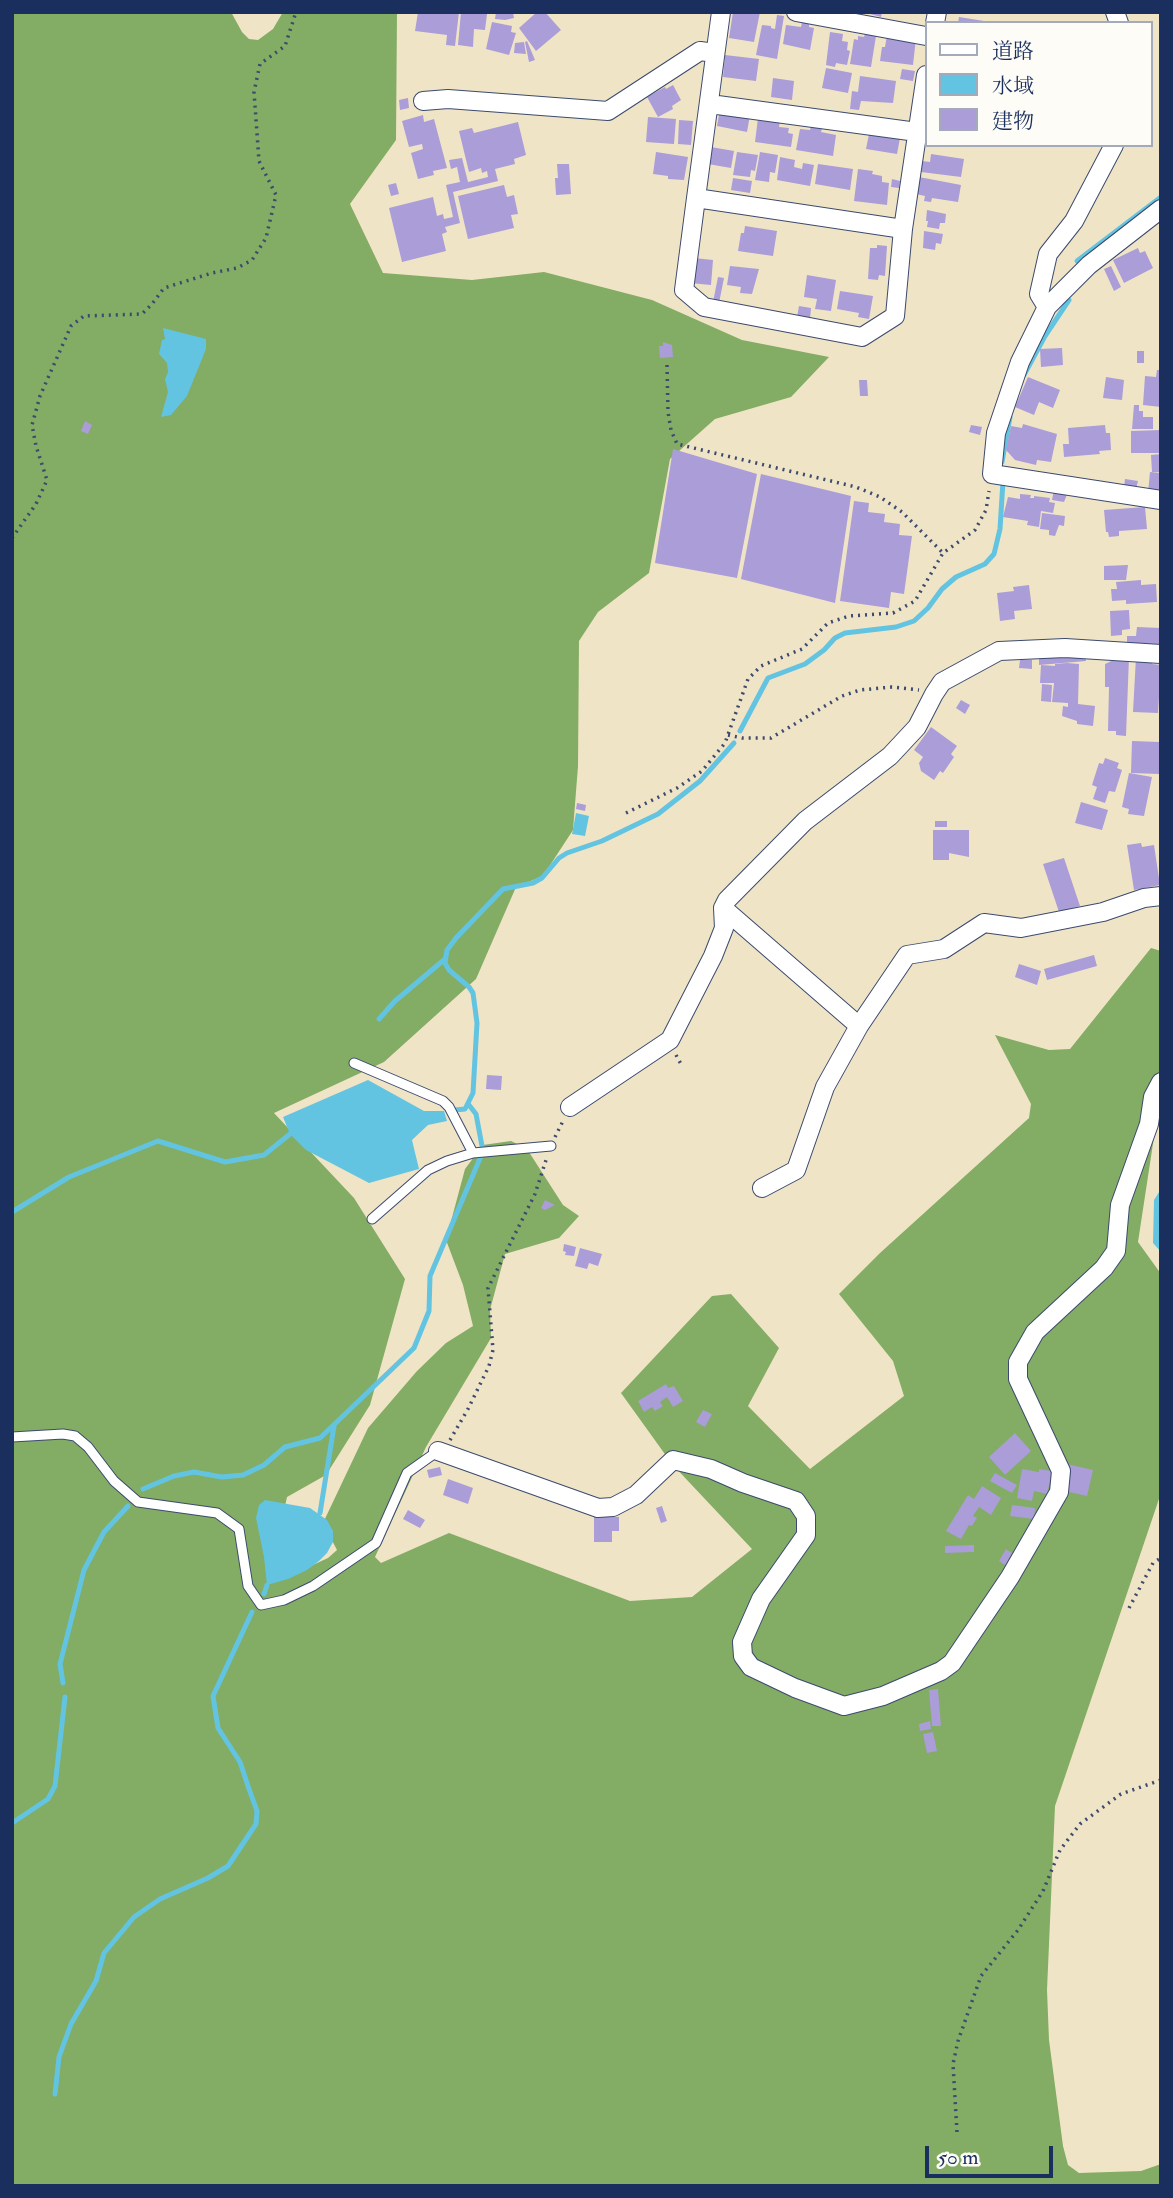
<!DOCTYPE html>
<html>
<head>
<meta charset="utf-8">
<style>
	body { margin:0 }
	#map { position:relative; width:1173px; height:2198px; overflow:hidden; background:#f0e4c7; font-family:"IM FELL Double Pica","Noto Serif JP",serif }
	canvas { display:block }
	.frame { position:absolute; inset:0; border:14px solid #1b2f5e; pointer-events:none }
	.legend { position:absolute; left:925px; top:21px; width:228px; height:126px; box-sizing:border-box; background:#fdfcf7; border:2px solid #a3aaba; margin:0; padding:9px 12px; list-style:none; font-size:21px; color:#1b2f5e }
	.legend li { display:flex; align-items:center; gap:14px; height:35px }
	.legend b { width:35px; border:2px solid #a3aaba }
	.scale { position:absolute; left:925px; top:2146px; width:128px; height:32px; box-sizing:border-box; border:4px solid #1b2f5e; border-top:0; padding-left:9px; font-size:21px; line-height:24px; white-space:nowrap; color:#1b2f5e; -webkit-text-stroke:5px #fdfcf7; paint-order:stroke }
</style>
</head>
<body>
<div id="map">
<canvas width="1173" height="2198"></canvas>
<div class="frame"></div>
<ul class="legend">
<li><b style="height:9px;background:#fff"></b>道路</li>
<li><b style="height:19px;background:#63c4e1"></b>水域</li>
<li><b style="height:19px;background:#aa9dd8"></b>建物</li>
</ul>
<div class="scale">50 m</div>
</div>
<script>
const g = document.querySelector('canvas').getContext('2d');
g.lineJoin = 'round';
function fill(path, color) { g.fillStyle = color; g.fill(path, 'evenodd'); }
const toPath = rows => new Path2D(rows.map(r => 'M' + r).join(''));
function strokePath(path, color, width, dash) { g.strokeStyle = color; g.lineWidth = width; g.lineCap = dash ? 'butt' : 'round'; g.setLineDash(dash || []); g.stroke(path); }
fill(toPath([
	[12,12,231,12,242,32,249,39,258,40,273,29,283,12,397,12,396,140,350,204,383,273,472,280,544,272,652,300,742,340,829,357,791,397,715,419,670,459,649,573,598,612,579,641,578,766,573,830,543,876,516,887,476,979,384,1062,274,1113,354,1198,405,1279,370,1405,326,1475,287,1497,280,1529,302,1570,328,1558,337,1550,323,1523,368,1428,417,1371,446,1343,473,1326,463,1285,446,1240,465,1169,483,1145,511,1141,527,1149,563,1205,579,1216,559,1238,505,1254,490,1310,491,1338,426,1447,375,1557,381,1563,449,1533,630,1601,692,1597,752,1549,672,1464,621,1393,712,1296,731,1294,779,1348,748,1406,810,1469,904,1396,893,1361,839,1294,880,1253,1029,1118,1031,1104,995,1035,1049,1050,1070,1049,1151,948,1161,951,1161,1091,1138,1242,1161,1274,1161,1493,1055,1806,1047,1990,1049,2040,1063,2146,1068,2165,1079,2173,1141,2171,1161,2164,1161,2186,12,2186]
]), '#83ac64');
fill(toPath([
	[163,328,206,339,206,349,187,396,171,415,161,417,168,392,165,379,168,372,167,363,159,354,162,340,165,339],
	[576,813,589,816,585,836,572,834],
	[368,1080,424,1111,444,1111,447,1121,428,1125,412,1140,419,1169,369,1183,306,1150,290,1134,283,1117],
	[1161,1189,1161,1252,1153,1243,1154,1200],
	[265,1500,310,1508,327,1520,333,1531,333,1542,327,1553,319,1561,307,1570,288,1579,267,1585,264,1557,256,1518,259,1505]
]), '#63c4e1');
strokePath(toPath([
	[1077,261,1161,197],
	[1024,375,1045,336,1069,300],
	[1002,462,1010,417],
	[740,731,768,678,805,664,824,650,835,638,845,633,896,627,914,621,928,608,942,589,956,577,985,564,994,554,1000,529,1003,481],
	[379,1019,395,1001,445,959],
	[469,1105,476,1114,482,1146],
	[455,1110,465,1109,473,1093,477,1023,473,993,469,987,449,970,445,963,447,950,456,938,503,889,533,883,542,878,559,858,567,853,602,841,658,814,700,781,734,743],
	[12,1212,69,1177,158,1141,225,1162,264,1155,290,1134],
	[143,1489,174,1476,194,1472,222,1477,243,1475,264,1465,285,1447,320,1438,414,1348,429,1311,430,1276,481,1156],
	[320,1513,334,1426],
	[264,1594,267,1585],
	[63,1683,60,1664,84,1570,104,1532,128,1506],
	[12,1823,48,1799,55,1786,65,1697],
	[55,2094,59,2057,71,2024,96,1981,104,1953,134,1917,160,1899,208,1878,228,1866,256,1824,257,1811,249,1789,240,1762,218,1728,213,1696,252,1612]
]), '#63c4e1', 5);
fill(toPath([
	[418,12,459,12,455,46,446,45,447,35,415,31],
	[461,12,487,14,485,30,474,29,473,47,458,45],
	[496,12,513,13,514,18,505,20,495,19],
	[537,12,545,12,561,30,536,51,519,28],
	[733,12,760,12,754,42,729,38],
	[863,12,882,12,881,17],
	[777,15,784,16,777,59,756,55,762,25,771,26,771,28,775,29],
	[959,17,984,21,984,23,958,23],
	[492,22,512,26,511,32,516,33,509,55,486,49],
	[802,22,809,23,809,27,814,28,810,50,783,44,786,25,801,27],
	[830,32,843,34,842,41,848,42,847,50,850,51,847,65,836,63,835,67,826,65],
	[865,34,876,36,871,67,850,64,854,39,858,40,858,36,864,37],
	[887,35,916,38,913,65,880,61,882,47,885,47],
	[527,41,535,60,529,62,525,42],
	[524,42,526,54,514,53,515,43],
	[725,55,759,59,756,81,723,77],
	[826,68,852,73,848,93,822,88],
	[902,69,915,71,913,81,900,79],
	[860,76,896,81,893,103,861,101,859,110,850,109,852,91,858,92],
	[773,78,794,81,792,100,771,97],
	[673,85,681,100,672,106,673,109,658,117,647,97,665,87,666,89],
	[408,98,409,108,400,110,399,100],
	[720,109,750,115,747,132,717,126],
	[423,115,424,122,434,119,447,168,433,171,434,175,418,179,411,153,423,149,422,144,409,147,402,121],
	[648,117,676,119,674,144,646,142],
	[758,118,780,121,779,127,789,128,788,133,793,134,791,147,755,142],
	[679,120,693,121,691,145,678,144],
	[518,122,526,155,514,159,515,164,495,169,498,181,453,192,460,223,445,227,447,232,442,234,446,251,402,262,389,208,433,197,437,216,443,214,444,219,453,217,446,185,460,182,457,167,451,169,449,160,462,158,468,182,488,177,487,171,482,173,481,168,469,172,459,131,472,128,474,133],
	[812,123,823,125,821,132,836,135,833,156,796,150,800,129,810,130],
	[869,134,900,138,897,154,866,149],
	[711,147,734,151,731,168,708,164],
	[656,152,688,157,684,180,668,179,668,176,653,174],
	[737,152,758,155,755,171,751,170,750,177,733,175],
	[760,152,778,155,775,173,770,172,769,182,755,180],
	[931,154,964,159,961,177,921,172,922,161,930,162],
	[780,157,795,160,794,167,802,169,803,163,814,165,810,186,777,180],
	[557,164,569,164,571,194,556,195,555,178,558,178],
	[818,164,853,169,850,190,815,184],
	[858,169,873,171,872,174,882,176,882,182,889,183,887,205,854,201],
	[919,177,961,185,958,202,932,198,931,202,924,201,925,196,916,194],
	[733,178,752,181,750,193,731,190],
	[892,179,900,181,899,188,891,187],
	[396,183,399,194,391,196,388,185],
	[504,185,507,197,514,195,518,214,511,215,514,228,468,239,458,196],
	[927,210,946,214,945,223,940,223,939,229,927,227,928,221,926,221],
	[745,226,777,231,773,256,738,251,741,233,744,233],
	[924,231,943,234,941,244,936,243,935,250,923,248],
	[877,245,887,246,885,276,879,275,878,280,868,279,870,248,877,248],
	[1138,248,1140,253,1145,251,1153,268,1124,283,1113,260],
	[694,258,713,260,711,285,690,283],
	[730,266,759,269,752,294,740,293,741,287,727,285],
	[1111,266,1121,287,1114,291,1104,269],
	[807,275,836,280,831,311,815,309,817,299,804,297],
	[718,277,724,278,719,303,713,302],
	[840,291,873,296,869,319,858,317,859,313,837,309],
	[799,306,811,308,810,319,797,317],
	[663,342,672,345,673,357,660,358,659,346,663,346],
	[1062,348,1063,365,1041,367,1040,349],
	[1137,351,1144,351,1144,363,1137,363],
	[1157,370,1161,370,1161,407,1143,405,1145,376,1156,377],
	[1028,377,1060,390,1053,408,1039,402,1034,415,1015,407],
	[1106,377,1124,380,1122,400,1103,398],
	[859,380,867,380,868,396,860,396],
	[1134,405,1139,405,1139,411,1143,411,1143,417,1153,417,1153,429,1132,429],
	[85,421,92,425,88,434,81,431],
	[1023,424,1057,434,1051,462,1037,460,1036,465,1015,460,1006,450,1011,426,1022,428],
	[971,425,982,427,980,435,969,432],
	[1105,425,1106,433,1110,433,1111,450,1099,451,1100,454,1064,457,1063,444,1069,444,1068,428],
	[1161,430,1161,453,1131,453,1131,431],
	[673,449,757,474,737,578,655,563],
	[1161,454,1161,472,1152,472,1151,455],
	[1150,472,1161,473,1159,494,1148,493],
	[761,474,851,496,835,603,741,579],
	[1125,479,1138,481,1136,489,1124,487],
	[1054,490,1068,492,1064,502,1052,500],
	[1020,494,1031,495,1030,498,1034,498,1034,496,1050,498,1049,502,1055,503,1053,513,1041,511,1039,527,1027,525,1028,521,1003,517,1008,497,1020,499],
	[854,501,869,503,868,512,885,514,884,522,900,524,899,535,912,536,904,594,891,592,889,608,840,601],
	[1145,507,1147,529,1119,531,1119,536,1109,537,1108,532,1106,532,1104,510],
	[1042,513,1065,516,1064,526,1059,525,1055,536,1049,535,1049,530,1040,529],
	[1128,565,1126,580,1104,580,1104,566],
	[1141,580,1141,585,1156,584,1157,602,1126,604,1126,600,1112,601,1111,589,1117,589,1116,582],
	[1029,585,1032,609,1014,611,1015,619,1000,621,997,593,1014,591,1013,587],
	[1129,610,1130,629,1122,630,1122,635,1111,636,1110,611],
	[1137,627,1161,628,1161,644,1127,643,1127,636,1136,636],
	[1085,655,1086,661,1039,665,1039,658],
	[1120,657,1129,657,1126,736,1116,735,1116,731,1108,731,1109,687,1105,687,1105,664],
	[1136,657,1152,657,1152,664,1161,665,1161,697,1159,697,1158,713,1133,712],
	[1020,660,1032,660,1032,669,1019,668],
	[1067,663,1079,664,1078,704,1095,706,1093,726,1077,724,1077,721,1062,716,1063,706,1068,707,1068,703,1052,702,1054,683,1040,683,1041,665,1055,666,1055,664],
	[1042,684,1052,685,1051,702,1041,701],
	[961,700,970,705,965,714,956,708],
	[931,727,957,746,951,754,954,757,943,773,940,771,934,780,921,771,919,763,923,757,914,750],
	[1132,741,1160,742,1159,774,1131,773],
	[1105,758,1119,763,1117,768,1122,770,1115,792,1109,791,1105,803,1093,799,1097,787,1092,785,1099,763,1103,764],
	[1129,773,1152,777,1144,816,1128,814,1129,809,1122,807],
	[1081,802,1108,810,1102,830,1075,823],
	[577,803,586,805,585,811,576,809],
	[935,821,947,821,947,827,935,827],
	[933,830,969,830,969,857,949,853,949,860,933,860],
	[1141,843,1142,847,1154,845,1160,885,1134,890,1127,845],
	[1064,858,1080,906,1059,912,1043,864],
	[1094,955,1097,966,1047,980,1044,969],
	[1019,964,1041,971,1037,985,1015,977],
	[487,1075,502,1076,501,1090,486,1089],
	[545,1200,555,1205,545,1210,541,1208],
	[564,1244,576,1247,574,1256,565,1255,566,1252,563,1251],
	[580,1248,602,1254,598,1266,589,1263,587,1269,575,1266],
	[666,1384,668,1388,674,1386,683,1401,673,1407,667,1397,660,1402,663,1406,655,1411,652,1407,644,1412,638,1401],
	[703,1410,712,1414,705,1427,696,1422],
	[1015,1433,1031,1451,1005,1475,989,1457],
	[1067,1464,1093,1470,1087,1496,1065,1491,1070,1471,1066,1470],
	[440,1467,442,1475,429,1478,427,1470],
	[1022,1469,1039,1472,1039,1469,1052,1471,1047,1494,1034,1491,1032,1501,1017,1498],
	[995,1473,1017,1485,1012,1493,990,1481],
	[448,1479,473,1488,468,1504,443,1495],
	[982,1486,1001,1498,991,1515,979,1507,973,1516,977,1518,972,1526,969,1525,961,1539,946,1531,968,1495,974,1499],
	[1012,1505,1035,1508,1034,1519,1010,1516],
	[662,1506,667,1521,661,1523,656,1508],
	[408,1510,425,1520,420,1528,403,1519],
	[594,1517,619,1517,619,1531,612,1531,612,1542,594,1542],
	[974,1545,974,1552,945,1553,945,1546],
	[1006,1549,1012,1553,1005,1565,999,1561],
	[938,1689,941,1726,932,1726,929,1690],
	[930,1721,931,1729,920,1731,919,1724],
	[933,1732,937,1751,927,1753,923,1734]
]), '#aa9dd8');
const lane = toPath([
	[354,1063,443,1101,449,1107,473,1153,551,1146],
	[372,1219,428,1170,447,1161,473,1153],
	[12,1437,63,1434,75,1436,88,1447,114,1481,138,1502,217,1513,239,1529,248,1586,261,1605,284,1600,313,1586,376,1543,407,1473,438,1451]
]);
const street = toPath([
	[721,12,696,198,903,229],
	[796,12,926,36],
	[1115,12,1119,23],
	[935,23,937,12],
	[423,101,448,99,608,111,700,51,715,53],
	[710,104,917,132],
	[696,198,684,290,704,307,862,337,895,316,903,229,926,75],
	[1161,209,1089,265,1047,307,1020,362,996,433,992,474,1161,500],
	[1047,307,1039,294,1048,254,1074,221,1114,145],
	[723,908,859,1026],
	[570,1107,670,1040,713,956,724,928,723,908,727,900,805,821,890,756,917,727,934,694,942,682,999,651,1065,648,1161,654],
	[762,1188,796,1170,825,1087,859,1026,907,955,944,949,984,923,1021,928,1103,912,1144,898,1161,896],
	[438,1451,598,1508,613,1507,636,1495,673,1460,711,1469,743,1483,796,1501,806,1516,806,1535,761,1599,742,1642,743,1656,751,1667,795,1688,844,1706,883,1696,941,1671,952,1663,1010,1577,1059,1492,1061,1471,1018,1379,1018,1362,1035,1332,1104,1268,1116,1251,1120,1205,1149,1124,1153,1097,1161,1082]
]);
strokePath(lane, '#3b4a6e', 11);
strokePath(street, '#3b4a6e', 20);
strokePath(toPath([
	[667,365,668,412,671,430,677,444,856,487,880,497,902,512,943,553],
	[12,538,36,504,47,480,36,446,32,425,40,396,71,326,84,316,142,314,152,304,164,288,212,273,237,268,252,260,266,238,276,195,259,161,254,92,260,64,285,46,296,12],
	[728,735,742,738,771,738,842,696,860,690,892,687,919,690],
	[626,813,677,788,702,771,725,743,748,679,761,666,802,649,828,623,849,616,893,613,915,601,943,553,975,530,986,510,989,491],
	[676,1055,682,1066],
	[555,1137,563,1121],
	[450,1440,468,1409,489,1366,493,1350,488,1288,535,1194,547,1157],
	[1129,1608,1153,1563,1161,1558],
	[957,2132,953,2064,958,2041,981,1976,1018,1930,1043,1891,1060,1850,1080,1824,1121,1794,1161,1780]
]), '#3b4a6e', 3.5, [2, 5]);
strokePath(lane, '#fff', 9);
strokePath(street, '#fff', 18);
</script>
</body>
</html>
